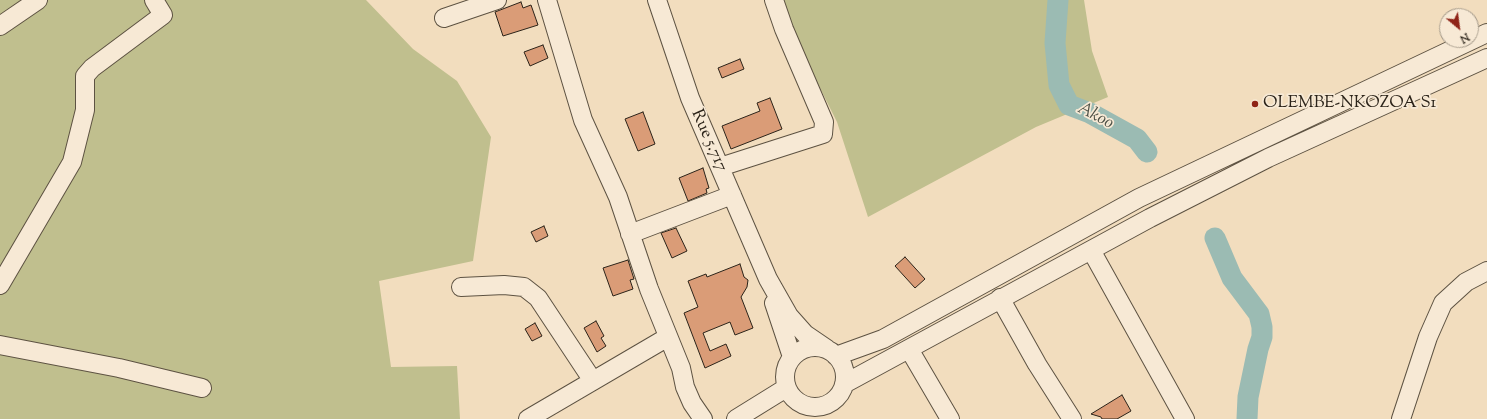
<!DOCTYPE html>
<html>
<head>
<meta charset="utf-8">
<style>
	body { margin:0 }
	#map { position:relative; width:1487px; height:419px; overflow:hidden; background:#f2ddbe; font-family:"Sorts Mill Goudy",serif }
	canvas { display:block }
	.north { position:absolute; left:1439px; top:8px; width:40px; height:40px; box-sizing:border-box; background:#f7e9d5; border:1px solid #a59a8a; border-radius:50%; rotate:151deg; font-size:11px; font-weight:700; line-height:16px; text-align:center; color:#2b2319 }
	.north::after { content:''; display:block; margin:auto; width:14px; height:18px; background:#8f2418; clip-path:polygon(50% 0,100% 100%,50% 72%,0 100%) }
</style>
</head>
<body>
<div id="map">
<canvas width="1487" height="419"></canvas>
<div class="north">N</div>
</div>
<script>
const g = document.querySelector('canvas').getContext('2d');
g.lineJoin = 'round';
function fill(path, color) { g.fillStyle = color; g.fill(path, 'evenodd'); }
const toPath = rows => new Path2D(rows.map(r => 'M' + r).join(''));
function strokePath(path, color, width, dash) { g.strokeStyle = color; g.lineWidth = width; g.lineCap = dash ? 'butt' : 'round'; g.setLineDash(dash || []); g.stroke(path); }
function drawText(font, color, halo, rows, align = 'center') {
  g.font = font + ' "Sorts Mill Goudy",serif'; g.lineWidth = 3.5; g.setLineDash([]); g.textBaseline = 'middle'; g.strokeStyle = halo; g.fillStyle = color; for (const [text, x, y, turn = 0] of rows) {
    g.save(); g.translate(x, y); g.rotate((+turn || 0) * Math.PI / 180); g.textAlign = isNaN(turn) ? turn : align; if (halo) g.strokeText(text, 0, 0); g.fillText(text, 0, 0); g.restore();
  }
}
fill(toPath([
	[0,0,366,0,413,49,457,81,491,137,473,261,379,281,391,367,457,366,460,419,0,419],
	[776,0,1084,0,1092,51,1108,97,1036,127,868,217,837,122]
]), '#c0bf8e');
strokePath(toPath([
	[1058,0,1055,43,1059,85,1069,105,1090,113,1137,139,1147,152],
	[1215,238,1232,278,1259,314,1262,327,1262,337,1258,349,1248,397,1247,419]
]), '#9bbbb3', 21);
const building = toPath([
	[521,2,523,8,531,5,538,25,503,36,495,12,521,2],
	[543,45,548,58,530,66,524,52,543,45],
	[740,59,744,69,722,78,718,68,740,59],
	[770,98,782,129,731,149,722,126,760,111,757,103,770,98],
	[643,112,655,144,638,151,625,119,643,112],
	[703,168,709,188,706,189,707,193,688,201,679,178,703,168],
	[544,226,548,236,536,242,531,232,544,226],
	[676,228,687,251,672,258,661,233,676,228],
	[905,257,925,279,915,288,895,266,905,257],
	[628,260,634,279,630,280,633,289,613,296,603,268,628,260],
	[740,264,744,277,748,280,747,287,741,297,753,328,735,335,730,322,703,333,710,351,726,344,731,356,705,368,684,313,698,307,688,281,706,274,707,277,740,264],
	[596,321,604,336,601,338,606,346,597,352,584,328,596,321],
	[535,323,542,336,532,341,525,329,535,323],
	[1122,395,1131,411,1117,419,1102,419,1101,417,1091,414,1122,395]
]);
fill(building, '#da9c77');
strokePath(building, '#2b2319', 1);
const minor = toPath([
	[547,0,583,120,618,197,649,289,681,368,685,387,692,403,703,419],
	[657,0,690,98,768,279,789,316,805,334,827,349],
	[444,18,497,0],
	[0,26,38,0],
	[720,167,823,134,824,122,784,29,774,0],
	[630,234,732,195],
	[1091,250,1185,419],
	[0,285,72,162,85,110,85,76,92,68,163,15,154,0],
	[461,287,504,285,524,287,538,298,593,381],
	[1000,298,1037,364,1072,419],
	[774,303,792,357],
	[0,345,119,368,202,388],
	'785 377a30 30 0 1 1 60 0a30 30 0 1 1-60 0Z',
	[909,349,950,419],
	[836,356,883,339,1139,198,1487,33],
	[844,384,1150,218,1268,158,1487,58],
	[528,419,668,337],
	[736,419,786,388],
	[1401,419,1428,337,1443,303,1466,282,1487,271]
]);
strokePath(minor, '#5d5242', 20);
strokePath(minor, '#f7e9d5', 18);
for (const [x, y, r, color] of [
	[1255,104,4,"#8f2418"]
]) { const dot = new Path2D(); dot.arc(x, y, r, 0, 2 * Math.PI); g.fillStyle = color; g.fill(dot); strokePath(dot, '#f7e9d5', 1.5); }
drawText('17px', '#2b2319', '#f7e9d5', [
	["OLEMBE-NKOZOA S1",1263,104]
], 'left');
drawText('17px', '#2b2319', '#f7e9d5', [
	["Rue 5.717",708,141,66]
]);
drawText('italic 18px', '#4d5147', '#f7e9d5', [
	["Akoo",1095,117,27]
]);
</script>
</body>
</html>
